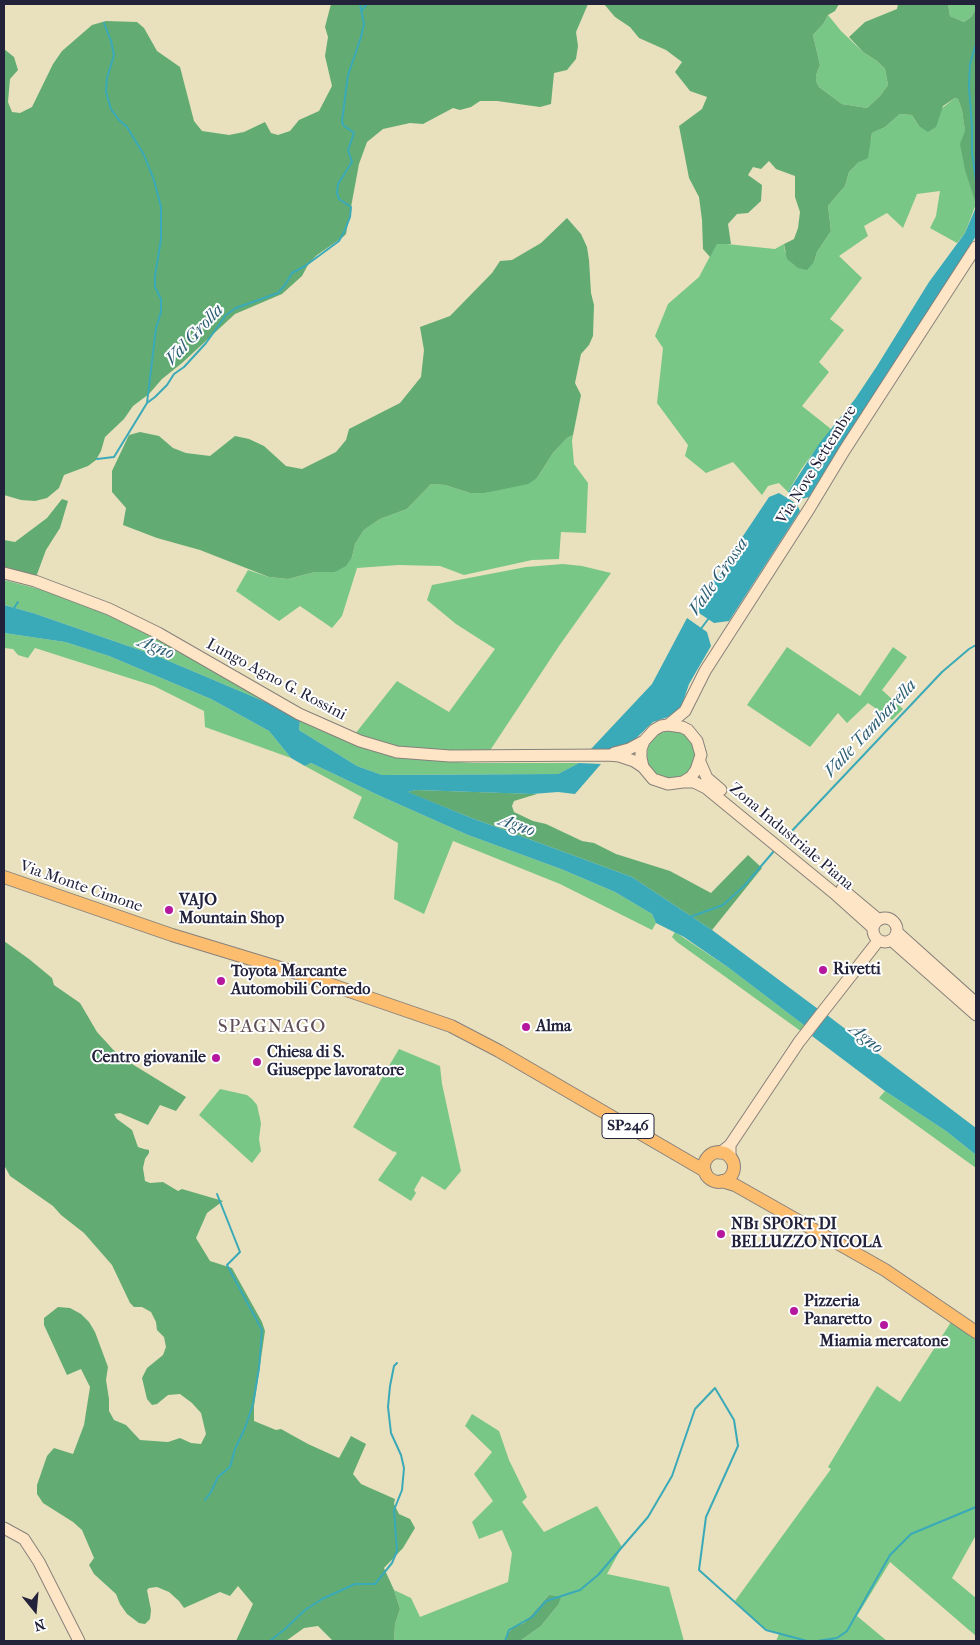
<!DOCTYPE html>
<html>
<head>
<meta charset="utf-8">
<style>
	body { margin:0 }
	#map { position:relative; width:980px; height:1645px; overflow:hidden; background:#e9e0bd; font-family:"IM FELL French Canon",serif }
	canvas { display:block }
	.frame { position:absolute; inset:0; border:5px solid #22223b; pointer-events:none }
	.north { position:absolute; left:10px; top:1585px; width:50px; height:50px; -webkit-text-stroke:4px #fff; paint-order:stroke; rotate:163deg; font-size:14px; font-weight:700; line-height:20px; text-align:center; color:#22223b }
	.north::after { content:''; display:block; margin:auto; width:18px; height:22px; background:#22223b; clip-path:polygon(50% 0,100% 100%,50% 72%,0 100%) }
</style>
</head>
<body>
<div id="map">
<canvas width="980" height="1645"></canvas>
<div class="frame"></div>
<div class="north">N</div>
</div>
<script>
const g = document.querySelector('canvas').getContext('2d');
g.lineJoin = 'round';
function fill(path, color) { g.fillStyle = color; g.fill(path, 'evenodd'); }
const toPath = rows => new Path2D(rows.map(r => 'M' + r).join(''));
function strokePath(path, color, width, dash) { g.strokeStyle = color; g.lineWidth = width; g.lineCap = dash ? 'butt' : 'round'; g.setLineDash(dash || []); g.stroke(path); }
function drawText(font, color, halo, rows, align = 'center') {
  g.font = font + ' "IM FELL French Canon",serif'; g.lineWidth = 4; g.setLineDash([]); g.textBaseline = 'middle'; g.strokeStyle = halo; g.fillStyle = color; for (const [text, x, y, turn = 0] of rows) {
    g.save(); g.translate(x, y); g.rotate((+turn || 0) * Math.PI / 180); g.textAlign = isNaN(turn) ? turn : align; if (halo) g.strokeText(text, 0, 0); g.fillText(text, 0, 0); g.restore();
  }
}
fill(toPath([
	[948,4,976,4,976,9,971,17,964,22,950,16],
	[828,15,841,31,863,52,877,61,885,69,888,85,880,96,867,108,842,104,819,87,816,81,816,75,820,65,813,35,824,23],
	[955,98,958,99,962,110,976,204,965,233,957,243,930,228,936,216,940,191,917,194,903,228,887,213,864,226,868,236,839,256,862,278,830,319,844,330,819,362,829,372,802,406,831,429,830,431,802,468,788,492,779,483,768,486,762,495,733,462,706,473,685,456,688,445,657,403,663,348,655,336,668,304,699,277,717,243,775,249,784,244,785,252,814,262,817,252,831,231,828,206,845,186,849,172,859,162,871,140,872,133,885,127,900,114,912,115,919,126],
	[573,435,572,441,574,464,588,483,586,533,561,532,559,559,532,560,464,575,440,566,398,565,357,568,342,616,332,628,300,606,279,621,236,591,248,570,269,577,288,579,315,572,335,572,352,557,355,544,364,530,380,519,407,509,431,484,445,485,470,493,485,493,537,478,553,453,567,438],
	[563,564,582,566,611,573,559,646,489,752,413,749,386,744,355,734,397,681,449,712,495,649,456,624,427,600,432,585,526,567],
	[4,580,43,590,120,618,268,703,157,656,33,613,4,605],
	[4,633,65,642,109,656,211,699,269,731,291,758,205,727,204,711,154,686,35,648,28,658,18,655,13,649,4,648],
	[787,647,860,696,893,647,907,657,882,690,903,709,892,720,868,703,847,723,838,713,810,747,747,705],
	[300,720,315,728,364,748,412,759,473,763,579,763,558,774,382,775,357,766,299,730],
	'647 755a24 24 0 1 1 48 0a24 24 0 1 1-48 0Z',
	[311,763,378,795,468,835,561,869,615,892,652,914,656,923,652,930,560,884,453,841,424,914,394,899,398,843,353,818,362,797,305,766],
	[675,932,729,968,805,1026,802,1032,677,942,672,937],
	[399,1049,440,1066,442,1084,461,1171,445,1190,422,1176,414,1190,416,1193,411,1201,378,1180,397,1153,394,1151,394,1152,353,1127],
	[220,1089,247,1095,252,1099,257,1105,261,1123,259,1139,261,1151,252,1163,199,1115],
	[885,1091,946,1131,976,1155,976,1168,879,1098],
	[953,1319,976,1334,976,1535,952,1578,976,1598,976,1636,890,1562,857,1616,887,1641,776,1641,779,1634,762,1627,735,1601,831,1469,828,1467,877,1386,900,1402],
	[472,1414,499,1431,509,1460,527,1497,522,1502,544,1532,597,1506,622,1547,607,1574,669,1587,684,1641,520,1641,541,1626,558,1605,549,1595,524,1623,514,1627,507,1634,507,1641,394,1641,395,1624,400,1609,394,1590,411,1598,420,1617,508,1582,512,1553,502,1530,479,1539,472,1522,493,1501,474,1474,492,1452,465,1426]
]), '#78c787');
fill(toPath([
	[331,4,588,4,576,32,578,46,576,59,567,70,554,73,551,104,540,107,497,101,480,101,471,107,460,110,453,108,423,124,410,123,383,129,367,142,359,164,346,234,343,237,317,255,309,263,302,276,282,294,235,314,182,363,162,379,149,394,133,406,124,419,105,437,101,451,96,460,88,466,64,475,59,488,47,498,35,501,21,500,4,495,4,49,14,57,18,70,10,79,8,102,12,112,20,113,32,107,53,64,62,51,92,25,106,21,137,22,144,28,157,51,180,67,194,121,202,131,229,135,244,132,265,122,271,133,278,135,290,131,299,120,319,111,332,86,325,56,328,37,325,27],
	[604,4,839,4,835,11,828,15,824,23,813,35,820,65,816,75,816,81,819,87,842,104,867,108,880,96,888,85,885,69,877,61,863,52,849,37,865,22,897,9,898,4,948,4,950,16,964,22,971,17,976,9,976,204,965,170,960,144,965,131,962,110,958,99,955,98,943,106,936,127,928,132,919,126,912,115,900,114,885,127,872,133,868,158,859,162,849,172,845,186,828,206,831,231,817,252,814,262,807,270,798,268,787,259,784,244,794,239,798,228,800,212,795,197,795,176,776,169,769,161,761,169,753,167,748,175,762,185,761,201,748,213,737,214,728,224,731,244,717,244,710,257,703,249,702,220,699,197,689,178,679,126,702,109,707,97,690,91,675,72,682,62,666,50,639,38,630,27,615,17],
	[567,218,581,234,587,247,589,260,591,293,594,305,593,336,589,345,581,354,575,383,581,395,573,435,567,438,553,453,537,478,528,484,485,493,470,493,445,485,431,484,407,509,380,519,364,530,355,544,352,557,346,566,335,572,315,572,288,579,269,577,200,550,157,538,123,525,126,508,112,492,112,471,129,435,140,432,159,436,173,448,186,453,210,456,235,436,249,439,264,446,286,466,302,469,336,452,346,440,349,429,400,403,421,377,424,350,420,327,450,316,492,273,500,261,512,260,541,243],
	[62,499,68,501,60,528,46,550,36,577,4,568,4,540,15,542,47,518],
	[416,790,537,794,514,801,512,806,514,812,533,821,546,824,582,841,594,843,616,854,670,871,711,893,748,855,762,868,712,930,632,877,469,817,407,792],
	[4,941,29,959,52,978,54,985,80,1003,97,1032,119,1056,186,1097,176,1111,160,1105,148,1125,120,1113,114,1114,117,1119,132,1130,138,1147,144,1149,149,1150,149,1153,145,1159,143,1168,145,1181,150,1183,163,1182,178,1191,182,1189,223,1201,207,1213,196,1238,210,1261,232,1268,262,1322,265,1331,254,1406,254,1421,276,1430,281,1429,308,1444,339,1458,351,1436,366,1444,353,1474,361,1484,395,1499,394,1504,399,1514,410,1519,415,1528,403,1548,384,1568,394,1590,400,1609,395,1624,394,1641,333,1641,318,1626,304,1628,286,1641,236,1641,253,1604,238,1586,230,1596,220,1592,184,1608,179,1601,169,1592,157,1587,149,1588,147,1590,151,1610,150,1619,145,1624,139,1623,127,1614,120,1604,116,1594,94,1574,89,1565,94,1558,82,1530,73,1522,43,1503,37,1494,37,1485,47,1456,54,1448,73,1454,84,1425,90,1387,81,1369,67,1375,44,1325,44,1318,58,1307,70,1308,81,1314,89,1322,95,1332,108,1367,106,1380,109,1399,109,1411,114,1420,126,1425,140,1440,168,1442,180,1438,191,1443,201,1444,206,1434,201,1413,192,1403,180,1394,168,1395,157,1404,152,1405,147,1399,142,1378,147,1368,163,1355,166,1347,164,1337,157,1330,156,1322,151,1312,142,1307,134,1307,130,1303,112,1265,84,1233,61,1215,53,1206,10,1176,4,1165],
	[549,1595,561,1597,558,1605,541,1626,520,1641,507,1641,507,1634,514,1627,524,1623]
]), '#62ac74');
fill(toPath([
	[976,207,976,236,809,497,801,499,788,492,819,444,855,399,877,366,929,282,965,233],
	[779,493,797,504,800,511,729,621,714,623,699,613,697,605,769,497],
	[4,605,33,613,157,656,268,703,300,720,299,730,357,766,382,775,558,774,579,763,601,764,575,794,558,792,532,794,416,790,408,792,469,817,632,877,712,930,818,1009,805,1026,729,968,684,937,656,923,652,914,615,892,561,869,468,835,378,795,311,763,305,766,291,758,269,731,211,699,109,656,65,642,4,633],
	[687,618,707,632,711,646,689,684,681,708,674,715,653,722,629,745,617,749,591,749,652,684],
	[827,1015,976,1128,976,1155,946,1131,885,1091,812,1036]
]), '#3aa9b8');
strokePath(toPath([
	[362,10,367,4],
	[104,23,111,41,114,55,107,78,106,92,111,109,119,120,127,127,144,155,154,180,161,207,161,239,155,276,155,287,161,299,161,312,156,328,147,403],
	[976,44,970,64,969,87,972,127,972,153,976,180],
	[97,459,114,457,147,403,155,397,167,385,174,374,184,367,206,343,226,315,236,308,278,293,285,285,292,273,305,266,339,241,345,230,350,217,351,207,339,199,337,193,338,184,352,162,348,150,354,133,343,125,342,121,348,75,361,37,364,24,360,4],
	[14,608,18,602],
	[700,630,709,618],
	[788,835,942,672,969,649,976,645],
	[690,917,723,905,744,886,774,851],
	[205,1500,211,1492,218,1477,230,1467,235,1449,245,1428,253,1404,259,1368,262,1330,227,1265,240,1252,217,1194],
	[270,1641,285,1629,305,1610,322,1599,355,1584,375,1584,392,1563,397,1551,394,1510,402,1490,404,1468,401,1455,391,1433,388,1407,390,1386,394,1366,397,1363],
	[505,1641,509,1630,532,1617,546,1601,580,1590,598,1575,648,1517,672,1476,695,1409,715,1388,734,1420,738,1446,706,1517,699,1570,766,1630,807,1641],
	[817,1641,837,1638,847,1631,890,1555,911,1534,976,1507]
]), '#3aa9b8', 2);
const secondary = toPath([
	[4,573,35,581,109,609,158,633,299,714,360,741,397,752,450,756,608,755,619,756,634,761,643,767,653,779,668,784,683,782,691,777,696,770,701,755,697,741,688,730,682,727,668,725,661,726,654,730,644,741,641,749,641,758,643,767],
	[668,725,685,711,705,671,809,509,844,451,976,247],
	[614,753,629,749,644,741],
	[700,762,707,778,721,790],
	[683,782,694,782,706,788,834,893,873,928],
	[842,889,879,920],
	'873 930a12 12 0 1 1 24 0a12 12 0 1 1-24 0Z',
	[897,932,976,1003],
	[891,940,976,1015],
	[730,1145,730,1158],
	[720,1153,730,1145,799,1042,878,941],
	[4,1528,24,1539,39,1562,79,1641]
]);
const primary = toPath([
	[4,877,172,935,297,973,451,1026,499,1051,705,1171],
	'704 1167a15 15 0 1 1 30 0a15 15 0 1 1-30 0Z',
	[722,1181,735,1185,885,1270,976,1332]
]);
strokePath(secondary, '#86817c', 13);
strokePath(primary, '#86817c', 14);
strokePath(secondary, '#fee5c5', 11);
strokePath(primary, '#fcbd6f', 12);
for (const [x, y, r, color] of [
	[169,910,5,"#b5179e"],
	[823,970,5,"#b5179e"],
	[221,981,5,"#b5179e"],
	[526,1027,5,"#b5179e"],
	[216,1058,5,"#b5179e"],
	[257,1062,5,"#b5179e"],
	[721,1234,5,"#b5179e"],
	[794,1311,5,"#b5179e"],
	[884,1325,5,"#b5179e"]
]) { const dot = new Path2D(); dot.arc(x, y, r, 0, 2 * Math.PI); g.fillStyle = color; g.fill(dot); strokePath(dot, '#fff', 2); }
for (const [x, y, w] of [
	[628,1126,52]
]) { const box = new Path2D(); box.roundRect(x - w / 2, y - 12.5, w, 25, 4); g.fillStyle = '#fff'; g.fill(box); strokePath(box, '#22223b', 1); }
drawText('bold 15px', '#22223b', null, [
	["SP246",628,1126]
]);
drawText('16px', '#22223b', '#fff', [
	["Via Nove Settembre",817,465,-58],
	["Lungo Agno G. Rossini",276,680,28],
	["Zona Industriale Piana",791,837,40],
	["Via Monte Cimone",81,887,19]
]);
drawText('bold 16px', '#22223b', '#fff', [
	["VAJO",179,901],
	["Mountain Shop",179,919],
	["Rivetti",833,970],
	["Toyota Marcante",231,972],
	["Automobili Cornedo",231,990],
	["Alma",536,1027],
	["Chiesa di S.",267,1053],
	["Giuseppe lavoratore",267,1071],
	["Centro giovanile",206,1058,"right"],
	["NB1 SPORT DI",731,1225],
	["BELLUZZO NICOLA",731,1243],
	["Pizzeria",804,1302],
	["Panaretto",804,1320],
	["Miamia mercatone",884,1342,"center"]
], 'left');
drawText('italic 18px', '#2d5f73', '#fff', [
	["Val Grolla",195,335,-47],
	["Valle Grossa",719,577,-55],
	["Agno",156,648,22],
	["Valle Tambarella",871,729,-47],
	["Agno",517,826,19],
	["Agno",866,1039,39]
]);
g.letterSpacing = '1px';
drawText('19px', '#615055', '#fff', [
	["SPAGNAGO",272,1027]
]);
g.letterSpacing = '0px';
</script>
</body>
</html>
